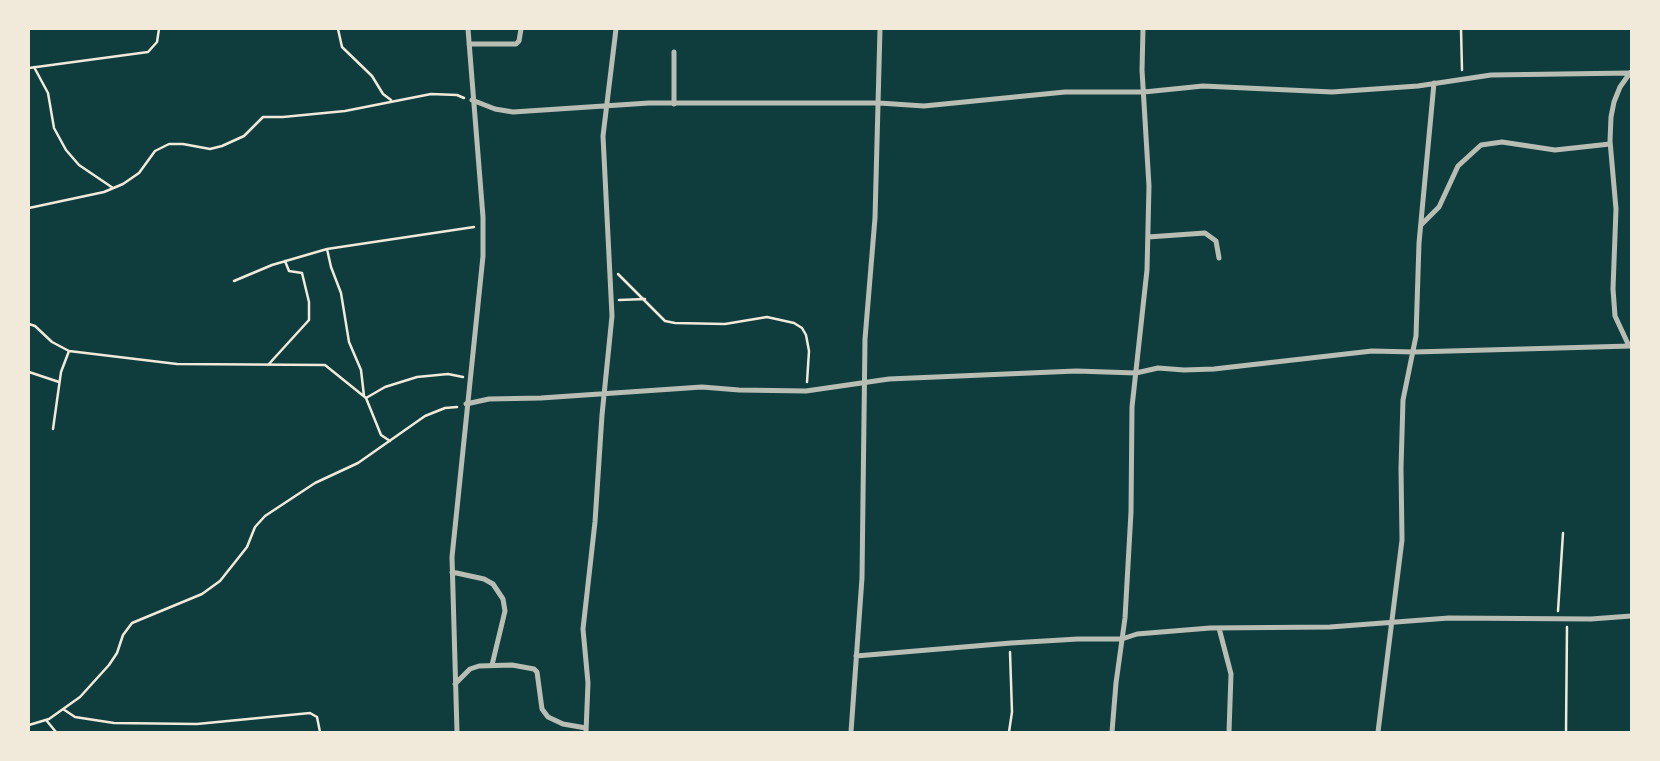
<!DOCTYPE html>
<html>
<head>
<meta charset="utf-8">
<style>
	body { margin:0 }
	#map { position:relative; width:1660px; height:761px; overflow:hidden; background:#0f3d3e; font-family:"Roboto Condensed",sans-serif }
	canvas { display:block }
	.frame { position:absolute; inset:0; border:30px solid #f1e9da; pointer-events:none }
</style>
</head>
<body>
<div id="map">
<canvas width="1660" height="761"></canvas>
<div class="frame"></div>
</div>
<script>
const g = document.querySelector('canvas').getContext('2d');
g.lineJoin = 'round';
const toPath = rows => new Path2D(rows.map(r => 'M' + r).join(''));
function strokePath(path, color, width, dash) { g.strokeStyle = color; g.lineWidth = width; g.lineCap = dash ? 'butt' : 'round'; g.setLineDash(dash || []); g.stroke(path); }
strokePath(toPath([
	[338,29,342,47,372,76,383,94,391,100],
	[1461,29,1462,70],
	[34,67,48,93,54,128,66,150,79,165,113,188],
	[29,68,148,52,157,42,159,29],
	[29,208,104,192,123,184,139,173,155,151,169,144,183,144,210,149,222,146,244,136,263,117,283,117,345,111,431,94,457,95,464,98],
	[327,249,331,267,341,293,349,342,361,370,364,396],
	[618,274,665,321,675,323,725,324,767,317,794,323,802,328,806,335,809,351,807,382],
	[234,281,272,265,327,249,474,227],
	[619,300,645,299],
	[29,324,35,326,52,342,69,351,177,364,325,365,366,398,381,435,390,441],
	[268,365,309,320,309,302,302,273,289,271,285,261],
	[29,372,59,382],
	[366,398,385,387,417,377,448,374,463,377],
	[53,429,61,372,69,351],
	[1558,611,1563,533],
	[63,709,75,717,114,723,197,724,310,713,317,717,320,732],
	[46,720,56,732],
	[29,725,49,719,80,697,109,665,117,653,123,635,132,623,202,594,220,581,247,547,255,527,265,516,315,483,358,463,425,416,445,408,457,407],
	[1009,732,1012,712,1010,652],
	[1566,732,1567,627]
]), '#f1e9da', 2.5);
strokePath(toPath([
	[469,44,516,44,519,41,521,29],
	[674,52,674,104],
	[472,100,495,109,513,112,649,103,879,103,924,106,1065,92,1144,92,1203,86,1332,92,1418,86,1491,75,1631,73],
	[1421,225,1439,207,1458,166,1481,145,1502,142,1555,150,1610,144],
	[1148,237,1205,233,1216,241,1219,258],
	[1629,346,1615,316,1613,289,1616,209,1610,141,1611,117,1614,102,1620,87,1630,73],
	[466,404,489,399,541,398,702,387,739,390,806,391,889,379,1076,371,1136,373,1158,368,1184,370,1214,369,1372,351,1414,352,1631,346],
	[452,572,484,579,493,584,503,599,505,611,492,665],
	[1219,628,1231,674,1229,732],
	[856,656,1011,643,1078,639,1122,639,1137,634,1210,628,1330,627,1449,618,1591,619,1631,616],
	[455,684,470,669,479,666,512,665,534,669,537,672,542,709,548,717,563,724,586,728],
	[457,732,452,557,483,256,483,217,468,29],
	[586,732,588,683,583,629,595,522,602,415,612,316,603,136,616,29],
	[851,732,862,578,865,339,875,218,880,29],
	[1112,732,1116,683,1125,618,1131,512,1132,407,1147,270,1149,186,1142,70,1143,29],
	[1378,732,1402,540,1401,468,1403,400,1416,336,1419,243,1434,83]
]), '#b8beb3', 5);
</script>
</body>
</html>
